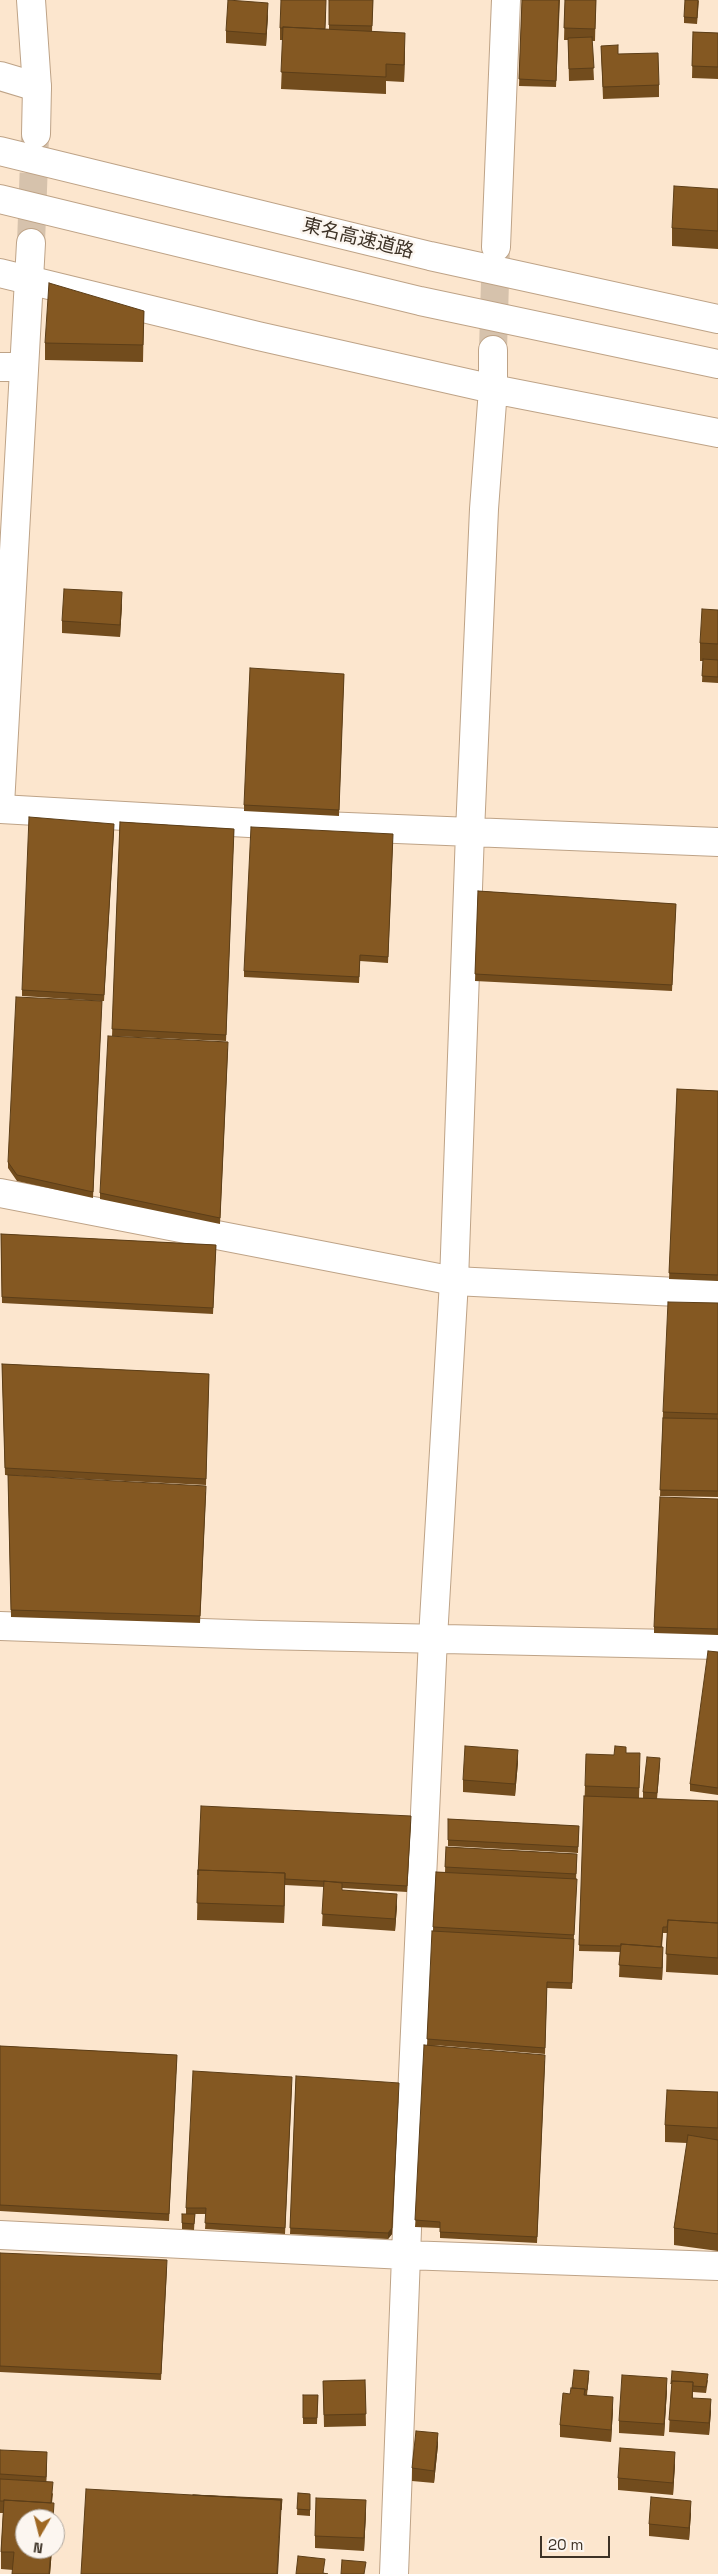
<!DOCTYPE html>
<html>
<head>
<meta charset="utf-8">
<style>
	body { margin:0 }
	#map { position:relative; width:718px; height:2574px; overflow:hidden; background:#fce6ce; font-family:"Space Grotesk",sans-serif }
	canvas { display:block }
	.north { position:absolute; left:15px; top:2509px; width:50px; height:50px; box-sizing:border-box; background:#fcf6f0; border:1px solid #b0a89f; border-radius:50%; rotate:188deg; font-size:14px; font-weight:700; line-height:20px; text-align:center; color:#3d3226 }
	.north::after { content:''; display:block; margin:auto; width:18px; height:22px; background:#9f6823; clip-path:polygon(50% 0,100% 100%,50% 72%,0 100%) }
	.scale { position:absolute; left:540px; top:2536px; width:70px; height:22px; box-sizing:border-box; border:2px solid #3d3226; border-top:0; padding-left:6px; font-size:15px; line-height:18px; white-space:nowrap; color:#3d3226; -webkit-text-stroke:4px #fcf6f0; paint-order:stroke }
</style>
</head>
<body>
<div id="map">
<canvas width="718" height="2574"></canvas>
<div class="north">N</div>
<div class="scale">20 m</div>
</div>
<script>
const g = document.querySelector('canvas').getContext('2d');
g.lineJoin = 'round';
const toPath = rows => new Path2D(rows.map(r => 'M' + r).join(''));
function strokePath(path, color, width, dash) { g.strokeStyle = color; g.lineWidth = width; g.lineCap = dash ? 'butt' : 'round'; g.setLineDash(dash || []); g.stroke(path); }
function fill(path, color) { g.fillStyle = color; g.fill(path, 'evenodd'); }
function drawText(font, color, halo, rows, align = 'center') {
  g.font = font + ' "Space Grotesk","Noto Sans JP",sans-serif'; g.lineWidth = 5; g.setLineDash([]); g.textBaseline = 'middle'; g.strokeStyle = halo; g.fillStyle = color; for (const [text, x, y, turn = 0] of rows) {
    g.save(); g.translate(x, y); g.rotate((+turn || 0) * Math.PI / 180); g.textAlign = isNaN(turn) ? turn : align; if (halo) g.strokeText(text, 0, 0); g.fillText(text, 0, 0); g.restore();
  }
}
strokePath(toPath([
	[493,350,496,247]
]), '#d6c2ac', 28, [28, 14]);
strokePath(toPath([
	[31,243,35,136]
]), '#d6c2ac', 28, [28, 14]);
const street = toPath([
	[0,76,37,87],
	[496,247,506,0],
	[0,273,258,336,493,389,718,433],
	[0,367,24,367],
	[0,809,249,823,718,842],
	[0,1626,260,1635,718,1645],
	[0,2235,405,2255,718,2266],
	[394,2574,412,2097,433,1638,454,1281,470,832,484,509,493,389,493,350]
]);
const secondary = toPath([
	[31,0,37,87,36,134],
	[0,805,31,243],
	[0,1193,454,1281,718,1294]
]);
const highway = toPath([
	[0,151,430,256,718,319],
	[0,199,420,301,718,364]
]);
strokePath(street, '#bea387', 30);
strokePath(secondary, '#bea387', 30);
strokePath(highway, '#bea387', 30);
strokePath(street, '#fff', 28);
strokePath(secondary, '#fff', 28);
strokePath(highway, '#fff', 28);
fill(toPath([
	[329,0,373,0,372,32,405,51,404,82,386,81,386,94,281,89,283,40,280,40,280,28,326,12,325,29,329,30],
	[522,0,560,0,556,87,519,86],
	[565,0,596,0,595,41,592,41,594,80,569,81,568,40,564,40],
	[699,0,697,24,684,23,684,17],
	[268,15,266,46,226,43,226,31],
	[693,32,718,33,718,79,692,78],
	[601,46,659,85,659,97,603,99],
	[718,189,718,249,672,246,672,228],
	[144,311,143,362,45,360,45,343],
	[122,604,120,637,62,633,62,621],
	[718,610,718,683,702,682,703,661,700,661,700,643],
	[344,674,339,816,244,811,244,805],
	[120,822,234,829,226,1041,112,1036],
	[114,830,104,1001,102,1001,93,1198,17,1181,8,1168,8,1162,102,1001,22,996,22,990],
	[393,840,388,963,360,961,359,983,244,977,244,971],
	[478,891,676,904,672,991,475,981],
	[228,1048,220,1224,100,1199,100,1193],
	[677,1089,718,1091,718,1281,669,1279],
	[1,1234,216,1245,213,1314,2,1303],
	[718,1303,718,1497,660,1496,663,1412],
	[2,1364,209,1374,206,1485,5,1475],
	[8,1475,206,1492,200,1623,11,1617],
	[718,1499,718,1635,654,1633,654,1627],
	[718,1652,718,1795,690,1791,690,1784],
	[626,1753,640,1766,639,1798,643,1798,643,1792,660,1764,657,1799,718,1801,718,1975,666,1972,667,1933,663,1933,662,1947,663,1959,662,1980,619,1977,620,1952,579,1951,585,1786,614,1755],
	[518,1762,515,1796,463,1792,463,1780],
	[448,1819,579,1826,578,1853,448,1846],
	[411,1822,407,1892,342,1888,342,1890,397,1906,395,1931,322,1926,324,1887,285,1885,284,1923,197,1920,198,1875],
	[446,1847,577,1854,572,1989,547,1988,545,2054,433,2045,545,2061,537,2243,440,2238,440,2228,415,2227,427,2045,436,1872,445,1872],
	[0,2046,177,2055,169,2221,0,2211],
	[296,2076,392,2234,388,2239,290,2234],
	[292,2084,285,2234,205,2229,206,2214,186,2214,186,2208],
	[718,2092,718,2251,674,2245,674,2228,687,2143,665,2142,665,2125],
	[182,2214,195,2214,194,2230,182,2229],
	[0,2253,167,2267,161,2380,0,2372],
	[589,2377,587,2395,613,2409,611,2442,560,2437,560,2425,570,2394],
	[365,2380,366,2426,324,2427,323,2381],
	[708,2380,706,2393,693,2392,693,2398,711,2411,709,2435,669,2432,671,2390],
	[667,2390,664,2436,619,2433,619,2421],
	[303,2395,318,2395,317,2424,303,2424],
	[438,2445,434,2483,412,2481,412,2468],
	[0,2450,47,2464,46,2482,53,2494,52,2503,54,2519,25,2549,52,2549,50,2574,12,2574,13,2570,1,2569,1,2552,3,2513,0,2513],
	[675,2464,673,2495,618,2490,618,2478],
	[298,2493,310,2494,310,2516,297,2515],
	[366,2512,364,2551,315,2548,315,2536],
	[691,2513,689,2540,649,2536,649,2524]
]), '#724c1d');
fill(toPath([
	[268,3,268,15,266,46,266,34],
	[405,33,405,51,404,82,404,65],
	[122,592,122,604,120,637,120,625],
	[518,1750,518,1762,515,1796,515,1784],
	[285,1873,285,1891,284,1923,284,1906],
	[397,1894,397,1906,395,1931,395,1919],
	[663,1947,663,1959,662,1980,662,1968],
	[399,2089,392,2234,388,2239,388,2233],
	[667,2378,667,2390,664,2436,664,2424],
	[613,2397,613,2409,611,2442,611,2430],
	[711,2399,711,2411,709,2435,709,2423],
	[438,2433,438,2445,434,2483,434,2471],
	[47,2452,47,2464,46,2489,46,2477],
	[675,2452,675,2464,673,2495,673,2483],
	[282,2499,278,2574,277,2574,281,2500],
	[366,2500,366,2512,364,2551,364,2538],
	[691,2501,691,2513,689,2540,689,2528],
	[51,2549,52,2549,50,2574,49,2574]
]), '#5c3e18');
const building = toPath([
	[228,0,268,3,266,34,226,31,228,0],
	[281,0,326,0,325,29,283,27,283,28,280,28,281,0],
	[329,0,373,0,372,26,329,25,329,0],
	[522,0,559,0,556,81,519,79,522,0],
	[565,0,596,0,595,29,564,28,565,0],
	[685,0,698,0,697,18,684,17,685,0],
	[283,27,405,33,404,65,386,64,386,77,281,72,283,27],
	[693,32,718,33,718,67,692,66,693,32],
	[592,37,594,68,569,69,568,38,592,37],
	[618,45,618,54,658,53,659,85,603,87,601,46,618,45],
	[674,186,718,189,718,231,672,228,674,186],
	[49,283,144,311,143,345,45,343,49,283],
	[64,589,122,592,120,625,62,621,64,589],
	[702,609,718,610,718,644,700,643,702,609],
	[703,659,718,660,718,677,702,676,703,659],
	[250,668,344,674,339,810,244,805,250,668],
	[29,817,114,824,104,995,22,990,29,817],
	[120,822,234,829,226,1035,112,1029,120,822],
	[251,827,393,834,388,957,360,955,359,977,244,971,251,827],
	[478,891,676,904,672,985,475,974,478,891],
	[16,997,102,1001,93,1192,17,1175,8,1162,16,997],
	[108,1036,228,1042,220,1218,100,1193,108,1036],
	[677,1089,718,1091,718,1275,669,1273,677,1089],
	[1,1234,216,1245,213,1308,2,1297,1,1234],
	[668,1302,718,1303,718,1414,663,1412,668,1302],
	[2,1364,209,1374,206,1479,5,1468,2,1364],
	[663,1418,718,1419,718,1491,660,1490,663,1418],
	[8,1475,206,1486,200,1616,11,1610,8,1475],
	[660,1497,718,1499,718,1629,654,1627,660,1497],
	[708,1651,718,1652,718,1788,690,1784,708,1651],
	[465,1746,518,1750,515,1784,463,1780,465,1746],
	[615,1746,626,1747,626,1753,640,1753,639,1788,585,1786,586,1754,614,1755,615,1746],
	[647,1757,660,1758,657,1793,643,1792,647,1757],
	[584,1796,718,1801,718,1923,668,1920,667,1927,663,1927,661,1947,621,1944,621,1946,579,1945,584,1796],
	[201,1806,411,1816,407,1886,285,1879,285,1873,198,1870,198,1875,201,1806],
	[448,1819,579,1826,578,1847,448,1840,448,1819],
	[446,1847,577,1854,576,1874,445,1867,446,1847],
	[198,1870,285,1873,284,1906,197,1903,198,1870],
	[436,1872,577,1879,574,1935,433,1927,436,1872],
	[324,1881,342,1883,342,1890,397,1894,395,1919,322,1914,324,1881],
	[668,1920,718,1923,718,1958,666,1954,668,1920],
	[432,1931,574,1939,572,1983,547,1982,545,2048,427,2039,432,1931],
	[621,1944,663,1947,662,1968,619,1965,621,1944],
	[424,2045,545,2055,537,2237,440,2232,440,2222,415,2220,424,2045],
	[0,2046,177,2055,169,2214,0,2205,0,2046],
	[193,2071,292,2077,285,2228,205,2223,206,2208,186,2208,193,2071],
	[296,2076,399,2083,392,2228,388,2233,290,2228,296,2076],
	[667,2090,718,2092,718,2128,665,2125,667,2090],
	[688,2135,718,2140,718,2234,674,2228,688,2135],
	[182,2214,195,2214,194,2224,182,2223,182,2214],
	[0,2253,167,2260,161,2374,0,2366,0,2253],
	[574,2370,589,2371,587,2390,585,2390,585,2389,572,2388,574,2370],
	[672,2371,708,2374,706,2387,693,2386,693,2382,672,2381,671,2384,672,2371],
	[622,2375,667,2378,664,2424,619,2421,622,2375],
	[365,2380,366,2414,324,2415,323,2381,365,2380],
	[672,2381,693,2382,692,2398,711,2399,709,2423,669,2420,672,2381],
	[571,2388,585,2389,584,2395,613,2397,611,2430,560,2425,563,2393,570,2394,571,2388],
	[303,2395,318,2395,317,2418,303,2418,303,2395],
	[416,2431,438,2433,434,2471,412,2468,416,2431],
	[620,2448,675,2452,673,2483,618,2478,620,2448],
	[0,2450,47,2452,46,2477,0,2474,0,2450],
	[0,2479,53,2482,51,2503,4,2500,4,2501,0,2501,0,2479],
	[86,2489,281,2500,277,2574,81,2574,86,2489],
	[298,2493,310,2494,310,2510,297,2509,298,2493],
	[193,2495,282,2499,281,2510,281,2500,193,2495],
	[651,2497,691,2501,689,2528,649,2524,651,2497],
	[316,2498,366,2500,364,2538,315,2536,316,2498],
	[4,2500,54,2503,53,2519,25,2519,25,2549,51,2549,49,2574,12,2574,14,2552,1,2552,4,2500],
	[298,2556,325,2559,323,2573,328,2574,296,2574,298,2556],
	[342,2560,366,2562,364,2574,341,2574,342,2560]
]);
fill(building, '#845822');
strokePath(building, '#5c3e18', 1);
drawText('19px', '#3d3226', '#fcf6f0', [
	["東名高速道路",358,239,14]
]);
</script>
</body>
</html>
